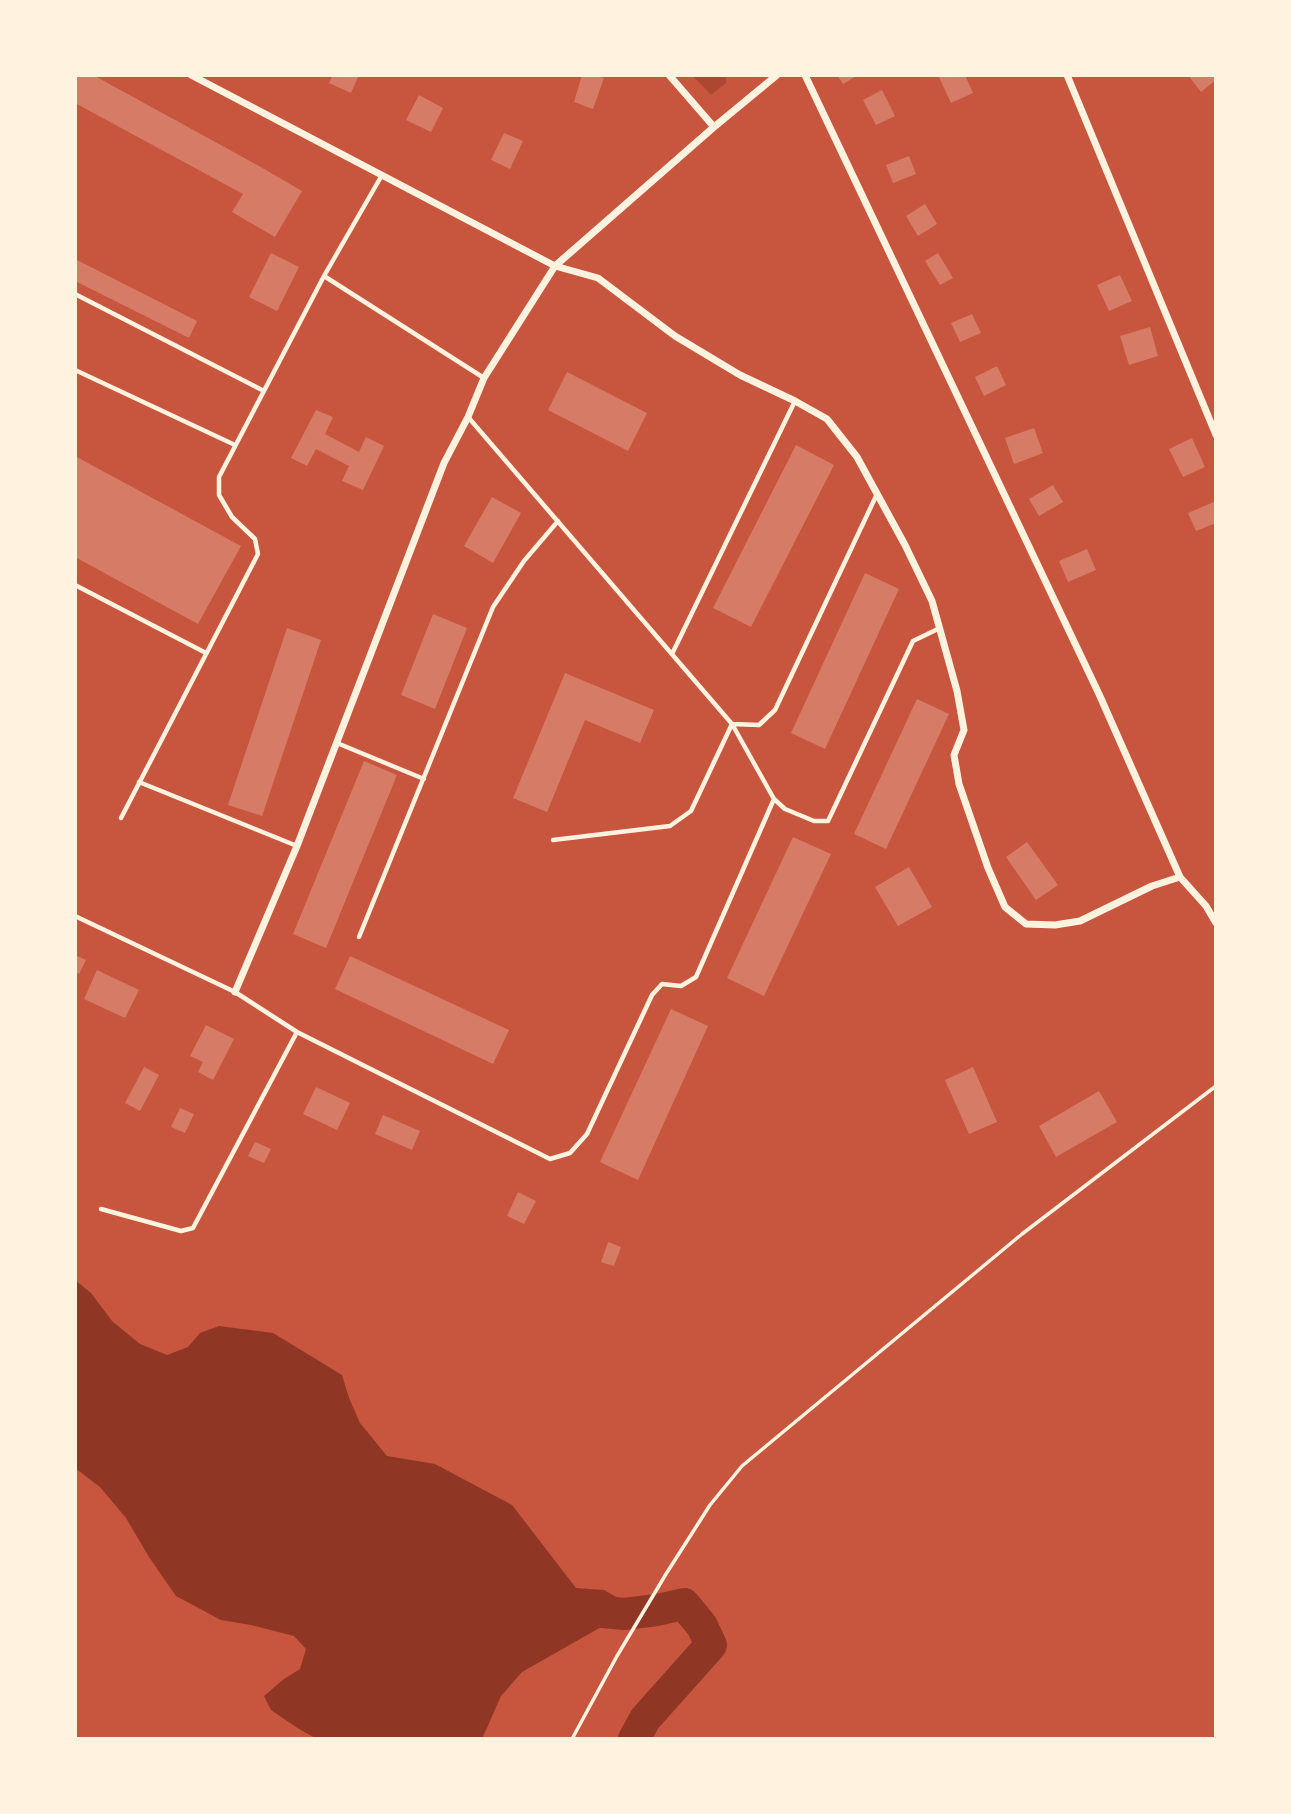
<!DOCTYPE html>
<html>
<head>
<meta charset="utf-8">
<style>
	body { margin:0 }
	#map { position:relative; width:1291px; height:1814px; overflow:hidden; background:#c8553d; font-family:"Roboto Condensed",sans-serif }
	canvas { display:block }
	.frame { position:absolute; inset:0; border:77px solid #fff3e0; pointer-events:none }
</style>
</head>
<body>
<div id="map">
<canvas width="1291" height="1814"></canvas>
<div class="frame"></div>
</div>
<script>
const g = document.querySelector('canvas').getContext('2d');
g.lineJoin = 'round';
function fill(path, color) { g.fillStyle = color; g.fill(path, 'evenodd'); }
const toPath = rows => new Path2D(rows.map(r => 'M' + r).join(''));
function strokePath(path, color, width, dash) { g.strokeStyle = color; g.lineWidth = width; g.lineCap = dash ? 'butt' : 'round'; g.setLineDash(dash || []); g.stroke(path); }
fill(toPath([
	[692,75,726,75,726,83,711,95]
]), '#ae4732');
fill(toPath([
	[75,1280,91,1293,112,1321,140,1344,167,1355,188,1347,200,1333,219,1326,273,1333,342,1375,349,1398,360,1423,387,1456,435,1464,512,1505,576,1588,604,1590,618,1598,624,1614,522,1672,501,1696,482,1739,317,1739,299,1729,271,1710,264,1696,284,1679,300,1669,306,1649,294,1636,251,1625,221,1620,176,1596,149,1557,126,1518,100,1487,75,1468]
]), '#8f3625');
strokePath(toPath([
	[583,1610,624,1614,657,1610,684,1604,702,1626,711,1645,645,1719,634,1739]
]), '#8f3625', 32);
fill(toPath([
	[75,75,93,75,259,166,302,191,275,237,232,212,243,194,75,103],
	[333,75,359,75,351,93,329,83],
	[582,75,594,75,604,78,593,109,574,102],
	[837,75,858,75,843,84],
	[938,75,965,75,973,93,951,103],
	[1188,75,1216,75,1216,80,1201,92],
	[882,90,895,116,876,125,863,100],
	[419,95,443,108,431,132,406,120],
	[504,133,523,141,510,169,491,160],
	[909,156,916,174,893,183,886,165],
	[925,204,937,224,918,236,906,216],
	[271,253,299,267,277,311,249,297],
	[938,253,953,278,940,285,925,261],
	[75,259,197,321,189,338,75,281],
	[1120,275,1132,301,1109,311,1097,285],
	[972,314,981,333,960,342,951,323],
	[1150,327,1158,356,1129,365,1120,336],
	[997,366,1006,385,984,396,975,377],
	[567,372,647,413,628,451,548,410],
	[316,410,333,417,325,434,359,452,366,437,384,446,363,490,342,481,349,466,316,449,307,466,291,458],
	[1034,428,1043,453,1014,464,1005,438],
	[1192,438,1205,467,1183,477,1169,449],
	[796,445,834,465,751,627,713,608],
	[75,456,241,546,198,624,75,557],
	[1053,485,1063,502,1039,516,1029,499],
	[492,497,521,513,493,563,464,546],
	[1216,501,1216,523,1196,531,1188,513],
	[1087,549,1096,570,1068,582,1059,561],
	[865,573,899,589,825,749,791,733],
	[433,614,467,628,435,709,401,695],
	[287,628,321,640,262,816,228,805],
	[565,673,654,710,640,743,585,720,547,812,513,798],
	[917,699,949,714,886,849,854,834],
	[364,761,397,775,326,948,293,934],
	[793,837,831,854,764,996,727,978],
	[1027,842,1058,885,1036,900,1006,857],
	[909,867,932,907,898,926,875,887],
	[75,955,86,960,79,974,75,972],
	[350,956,509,1030,493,1064,335,989],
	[97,970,139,990,125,1018,84,999],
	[671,1009,708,1026,638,1180,600,1162],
	[206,1025,234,1039,213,1080,198,1072,203,1062,190,1056],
	[144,1067,159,1075,140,1111,125,1103],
	[973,1067,997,1122,969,1134,945,1080],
	[316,1087,350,1103,337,1130,303,1114],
	[1099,1091,1117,1122,1056,1157,1039,1126],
	[180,1108,194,1114,185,1133,171,1127],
	[383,1115,420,1131,412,1150,375,1134],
	[255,1142,271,1149,264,1163,248,1156],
	[518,1192,536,1201,524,1224,507,1216],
	[608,1242,621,1247,614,1266,601,1262]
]), '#d67c66');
strokePath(toPath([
	[572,1739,617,1656,666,1574,710,1505,742,1466,1022,1234,1216,1086]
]), '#fff3e0', 3.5);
strokePath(toPath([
	[382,175,324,276,484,378],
	[75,294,264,391],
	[75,370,235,445],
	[468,417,732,724,774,799,785,809,814,821,828,821,913,641,940,628],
	[75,585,206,653],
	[672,654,795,401],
	[337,743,424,779],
	[139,782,297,846],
	[121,818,258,554,255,539,232,517,219,495,219,477,324,276],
	[553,840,670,826,691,811,732,724,759,725,775,710,877,494],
	[75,916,235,992,297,1032,550,1159,570,1153,587,1134,652,995,662,984,681,986,696,977,774,799],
	[359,937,493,607,524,561,558,521],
	[101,1209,181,1231,193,1228,297,1032]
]), '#fff3e0', 4.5);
strokePath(toPath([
	[191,75,555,266,598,278,675,336,740,375,795,401,827,419,857,457,905,545,932,601,957,691,964,730,954,755,959,784,988,868,1005,907,1026,924,1055,925,1080,921,1152,886,1180,877,1206,906,1216,923],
	[669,75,714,127],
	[805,75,1099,694,1180,877],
	[1067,75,1216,435],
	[235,992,297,846,444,463,468,417,484,378,555,266,714,127,777,75]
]), '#fff3e0', 7);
</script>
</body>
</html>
